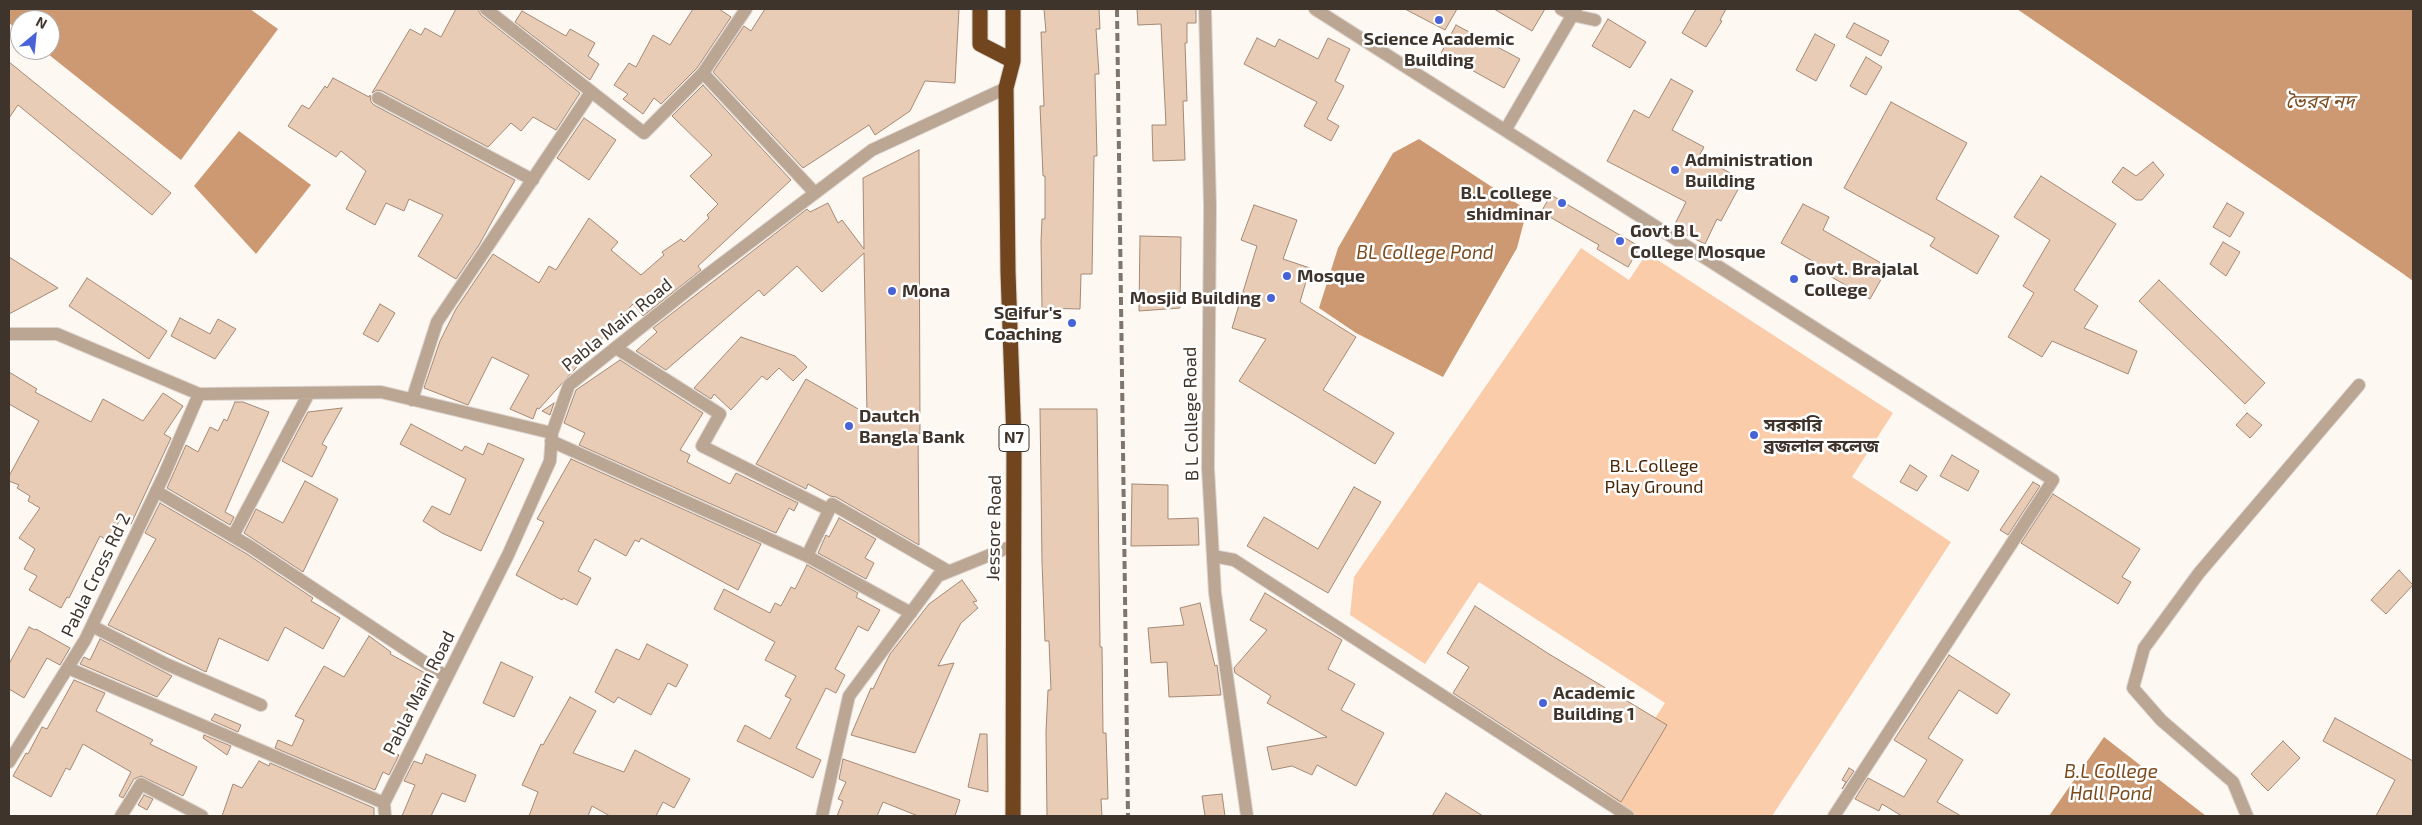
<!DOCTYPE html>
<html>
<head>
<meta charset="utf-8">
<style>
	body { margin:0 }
	#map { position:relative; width:2422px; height:825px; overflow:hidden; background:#fef8f3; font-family:"Exo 2",sans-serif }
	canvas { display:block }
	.frame { position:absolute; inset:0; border:10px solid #3f342b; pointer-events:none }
	.north { position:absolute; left:10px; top:10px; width:50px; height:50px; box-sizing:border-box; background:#fff; border:1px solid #b2aeaa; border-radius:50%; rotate:28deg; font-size:14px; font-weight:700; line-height:20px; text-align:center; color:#3f342b }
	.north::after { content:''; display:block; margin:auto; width:18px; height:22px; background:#4763d7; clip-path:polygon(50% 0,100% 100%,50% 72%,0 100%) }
</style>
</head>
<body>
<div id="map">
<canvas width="2422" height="825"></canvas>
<div class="frame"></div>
<div class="north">N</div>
</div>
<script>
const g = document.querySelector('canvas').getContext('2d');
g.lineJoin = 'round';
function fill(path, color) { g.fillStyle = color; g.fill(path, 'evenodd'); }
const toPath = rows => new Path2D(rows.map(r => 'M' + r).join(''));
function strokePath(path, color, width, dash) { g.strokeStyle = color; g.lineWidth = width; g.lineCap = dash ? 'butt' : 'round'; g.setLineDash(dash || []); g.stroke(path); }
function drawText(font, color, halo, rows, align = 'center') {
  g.font = font + ' "Exo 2","Noto Sans Bengali",sans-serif'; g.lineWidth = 5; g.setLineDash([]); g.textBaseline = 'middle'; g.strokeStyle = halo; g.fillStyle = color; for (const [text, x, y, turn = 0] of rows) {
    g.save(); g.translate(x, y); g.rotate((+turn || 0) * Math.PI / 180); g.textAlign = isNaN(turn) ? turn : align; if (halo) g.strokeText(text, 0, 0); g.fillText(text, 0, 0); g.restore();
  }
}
fill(toPath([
	[1581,248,1629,280,1647,253,1893,413,1852,477,1951,542,1772,816,1624,816,1601,801,1665,703,1479,582,1425,664,1350,615,1354,577]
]), '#facca9');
fill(toPath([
	[9,9,250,9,278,29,181,160,43,50,50,50,50,20,20,20,20,32,9,23],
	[2017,9,2413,9,2413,281,2402,273],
	[239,131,311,185,256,254,194,186],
	[1419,139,1527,210,1517,248,1443,377,1356,333,1319,308,1338,248,1393,153],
	[2104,737,2206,816,2049,816]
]), '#cc9972');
const building = toPath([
	[456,9,478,9,481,15,580,93,556,130,533,117,521,131,511,123,488,147,382,91,377,90,372,93,410,29,421,35,425,28,441,37,456,9],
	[693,9,719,9,731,17,697,68,661,104,654,98,643,114,623,99,628,94,614,85,629,63,636,67,653,35,670,45,693,9],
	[765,9,959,9,955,83,925,81,910,111,875,135,869,125,803,168,713,72,744,26,751,31,765,9],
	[1044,9,1099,9,1100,29,1096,29,1099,74,1095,74,1097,156,1094,156,1092,274,1081,274,1080,309,1042,308,1041,241,1042,219,1045,219,1045,176,1043,176,1040,106,1044,106,1041,32,1046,32,1044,9],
	[1137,9,1196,9,1196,23,1187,23,1187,43,1185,43,1187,101,1183,101,1185,160,1153,161,1152,125,1166,125,1161,24,1138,25,1137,9],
	[1405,9,1457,9,1445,30,1405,9],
	[1494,9,1545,9,1532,31,1494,9],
	[1696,9,1726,9,1720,20,1722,21,1706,47,1682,33,1696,9],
	[522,11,566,36,570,29,595,43,588,56,599,64,590,80,515,22,522,11],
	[1608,19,1646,42,1630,68,1592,46,1608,19],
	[1854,23,1889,41,1881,56,1846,37,1854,23],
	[1456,25,1520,59,1504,88,1441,53,1456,25],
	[1815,34,1835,45,1816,81,1796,70,1815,34],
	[1257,38,1275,47,1279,39,1318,59,1328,38,1350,49,1335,81,1344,86,1327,119,1339,126,1331,141,1304,126,1317,102,1244,64,1257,38],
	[1866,57,1882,67,1866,95,1850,86,1866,57],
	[9,62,171,193,152,215,18,105,9,118,9,62],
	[333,78,369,97,370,95,371,102,374,105,515,180,479,245,456,279,418,256,443,215,409,199,404,211,386,203,375,225,346,209,366,171,341,151,336,157,288,126,302,105,309,109,325,86,327,88,333,78],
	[1671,79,1693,91,1672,130,1704,147,1699,156,1743,180,1721,221,1717,219,1705,244,1673,228,1686,202,1607,161,1634,110,1649,118,1671,79],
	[703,85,791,180,698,266,701,270,643,316,633,304,539,409,537,408,533,419,510,409,529,375,492,357,468,405,424,388,440,341,456,309,493,254,539,283,549,266,556,270,589,218,618,242,611,250,641,275,664,255,662,252,681,239,684,242,709,218,707,215,718,204,690,176,712,155,672,116,703,85],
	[1891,102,1967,143,1936,199,1999,236,1977,274,1930,246,1935,238,1844,188,1891,102],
	[584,118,616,140,589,180,557,158,584,118],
	[919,150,920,434,918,433,919,545,836,497,830,496,808,484,806,489,756,464,806,379,867,414,864,253,822,292,797,266,764,296,759,290,666,370,636,351,657,332,653,328,807,209,810,212,828,203,838,223,842,220,864,249,863,178,919,150],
	[2153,162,2164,175,2142,200,2136,200,2112,182,2123,167,2136,176,2153,162],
	[2041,176,2116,224,2074,290,2098,306,2084,328,2137,351,2128,374,2052,341,2042,357,2008,337,2034,293,2023,286,2050,240,2014,217,2041,176],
	[1551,195,1637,245,1637,252,1628,267,1597,249,1599,245,1541,212,1551,195],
	[2227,203,2244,213,2230,237,2213,227,2227,203],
	[1803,204,1829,217,1823,230,1888,267,1870,299,1814,267,1816,263,1781,243,1803,204],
	[1254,205,1297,220,1283,259,1310,268,1300,302,1356,337,1323,390,1394,433,1375,464,1239,381,1266,339,1232,328,1257,246,1241,240,1254,205],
	[1140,236,1181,237,1180,308,1139,311,1140,236],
	[2223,242,2240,252,2226,276,2210,264,2223,242],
	[9,257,58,288,9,314,9,257],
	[87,278,167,331,149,359,69,306,87,278],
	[2159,280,2265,383,2245,404,2139,301,2159,280],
	[380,304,395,313,378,342,363,334,380,304],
	[180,318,210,334,218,319,236,329,215,359,171,336,180,318],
	[741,337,795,356,807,367,793,381,779,368,767,380,762,376,731,410,714,394,711,399,694,388,741,337],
	[620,360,703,413,680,450,690,455,687,462,730,484,736,473,798,503,794,511,789,508,776,533,579,445,585,433,564,423,576,390,620,360],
	[9,372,37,389,35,392,91,422,103,399,143,421,163,393,183,406,164,434,171,438,131,524,121,518,108,541,100,536,69,598,67,597,61,608,29,590,37,576,24,569,35,549,19,538,40,508,28,501,30,496,17,488,19,485,9,481,9,476,39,421,9,404,9,372],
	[235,402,243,402,269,412,225,512,234,517,230,525,167,488,186,445,198,452,210,427,218,431,224,419,227,421,235,402],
	[554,403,550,415,542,411,554,403],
	[342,408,322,444,327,447,312,477,282,461,308,412,342,408],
	[1040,409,1097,409,1100,647,1102,647,1103,733,1106,733,1107,765,1108,799,1101,799,1102,816,1047,816,1046,732,1048,690,1051,690,1049,641,1045,641,1042,562,1040,409],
	[2247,413,2262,425,2250,438,2236,425,2247,413],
	[411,424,462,451,465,446,483,455,488,443,524,459,481,551,442,533,423,521,432,506,450,515,466,479,400,444,411,424],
	[1952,455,1979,471,1968,491,1940,476,1952,455],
	[571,459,761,544,738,590,641,538,639,542,635,540,626,556,595,539,578,571,591,578,577,605,563,598,562,600,516,575,544,522,537,519,571,459],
	[1910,465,1927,476,1917,491,1900,482,1910,465],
	[305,481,338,499,303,572,244,533,256,509,283,523,305,481],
	[2033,482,2040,486,2008,535,2000,530,2033,482],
	[1132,484,1168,485,1168,519,1198,518,1199,545,1131,546,1132,484],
	[1354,487,1381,502,1328,593,1247,546,1264,517,1318,549,1354,487],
	[2053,494,2140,549,2122,577,2131,582,2118,604,2021,543,2053,494],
	[160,503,247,554,313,598,311,601,340,618,323,649,285,627,268,661,219,638,206,672,108,625,156,539,145,533,160,503],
	[839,518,876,539,865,558,874,563,866,579,818,553,826,535,829,537,839,518],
	[807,565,858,593,856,597,880,610,868,631,858,626,835,669,845,675,836,693,826,688,796,748,821,760,813,778,737,741,745,725,770,739,791,699,785,696,796,676,765,660,775,642,714,609,724,589,770,613,775,603,781,606,791,587,795,589,807,565],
	[2399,570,2413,585,2386,614,2371,600,2399,570],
	[962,580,977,601,973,602,978,608,961,623,938,666,954,663,915,753,851,735,871,688,873,689,890,654,929,604,962,580],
	[1265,593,1342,640,1328,669,1355,684,1341,710,1384,733,1356,786,1317,765,1312,775,1292,766,1272,770,1267,747,1327,737,1267,703,1271,696,1235,673,1234,668,1267,630,1250,620,1265,593],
	[1200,603,1215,666,1217,665,1221,695,1169,697,1167,662,1151,663,1148,628,1184,625,1180,608,1200,603],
	[1475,606,1549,654,1667,725,1621,802,1453,693,1469,667,1447,653,1475,606],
	[29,627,35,630,36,629,70,648,60,665,47,658,24,698,9,689,9,664,29,627],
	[369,636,391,652,390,654,425,673,388,750,399,755,389,775,383,772,375,790,275,748,278,740,292,746,304,720,295,716,324,666,344,677,369,636],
	[100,639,172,676,157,697,80,664,84,657,90,660,100,639],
	[647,644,688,665,676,687,668,683,651,715,618,697,614,703,595,692,616,649,639,660,647,644],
	[1949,655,2010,694,1997,714,1959,690,1928,738,1963,760,1937,802,1961,816,1902,816,1882,804,1879,811,1855,799,1868,778,1904,797,1927,760,1894,740,1949,655],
	[501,662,533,677,514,717,483,703,501,662],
	[74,680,105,693,96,711,153,740,150,744,197,767,183,796,141,776,134,779,123,798,119,796,131,772,83,744,70,770,66,768,51,797,13,776,26,753,28,754,42,727,47,729,74,680],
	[570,697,596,711,573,753,624,772,635,750,690,779,674,808,663,802,656,816,610,816,592,806,588,816,529,816,538,792,522,785,541,744,543,745,570,697],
	[215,714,241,725,238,732,211,720,215,714],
	[2335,718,2413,761,2413,816,2376,816,2395,780,2323,741,2335,718],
	[980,734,987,734,988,792,968,787,980,734],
	[204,735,231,746,227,755,203,738,204,735],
	[2283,741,2300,758,2268,791,2251,774,2283,741],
	[426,754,476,775,465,802,442,793,431,816,402,816,415,785,404,781,414,761,422,764,426,754],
	[843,759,960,800,955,816,918,816,883,802,877,816,837,816,843,801,838,799,846,782,839,779,843,759],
	[259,761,269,766,270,763,374,808,374,816,222,816,233,784,242,788,259,761],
	[1849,768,1854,771,1842,789,1846,782,1842,780,1849,768],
	[1446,793,1483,816,1432,816,1446,793],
	[1222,794,1225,816,1205,816,1202,796,1222,794],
	[144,795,153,799,147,810,138,805,144,795]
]);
fill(building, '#e9ccb6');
strokePath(building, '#a48974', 1);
const minor = toPath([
	[486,9,644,133,703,73,815,193],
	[1205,9,1210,206,1208,468,1215,593,1247,816],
	[1315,9,2053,480,1834,816],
	[1561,9,1572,15,1595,20],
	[703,73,746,9],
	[378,98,533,180],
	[1506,129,1576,9],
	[9,334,57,334,199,394,381,392,552,433],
	[616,348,720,414,702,446,829,510],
	[412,400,437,322,591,92],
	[551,441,807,556,911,613],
	[156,491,251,547,447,677],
	[233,536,309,393],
	[807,556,832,504,948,571],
	[1213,556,1234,560,1628,816],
	[92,626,166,664,261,705],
	[68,668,384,803],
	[9,762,85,640,164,475,199,394],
	[121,816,141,784,202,816],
	[385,816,384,803,508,555,550,461,552,433,569,385,699,281,872,150,1006,88],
	[822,816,849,696,938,576,1012,546],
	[2247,816,2233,782,2161,720,2133,688,2144,648,2199,573,2359,385]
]);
const highway = toPath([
	[980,9,980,44,1013,61],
	[1013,9,1013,61,1006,88,1008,272,1014,442,1013,816]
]);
strokePath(minor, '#dcd5cf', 14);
strokePath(highway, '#dcd5cf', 17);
strokePath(minor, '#bba593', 12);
strokePath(highway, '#71451e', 15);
strokePath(toPath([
	[1117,9,1128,816]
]), '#7e756d', 4, [8, 4]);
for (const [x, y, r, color] of [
	[1439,20,5,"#4763d7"],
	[1675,170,5,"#4763d7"],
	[1562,203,5,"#4763d7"],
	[1620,241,5,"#4763d7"],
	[1287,276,5,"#4763d7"],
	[1794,279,5,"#4763d7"],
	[892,291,5,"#4763d7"],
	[1271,298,5,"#4763d7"],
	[1072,323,5,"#4763d7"],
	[849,426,5,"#4763d7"],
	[1754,435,5,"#4763d7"],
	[1543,703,5,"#4763d7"]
]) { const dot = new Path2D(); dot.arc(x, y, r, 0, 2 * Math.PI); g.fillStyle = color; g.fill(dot); strokePath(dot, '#fff', 2); }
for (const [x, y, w] of [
	[1014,438,30]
]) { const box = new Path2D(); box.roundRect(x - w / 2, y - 13.5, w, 27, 4); g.fillStyle = '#fff'; g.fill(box); strokePath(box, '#3f342b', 1); }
drawText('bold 16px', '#3f342b', null, [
	["N7",1014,438]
]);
drawText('bold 18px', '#3f342b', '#fff', [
	["Science Academic",1439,39,"center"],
	["Building",1439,60,"center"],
	["Administration",1685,160],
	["Building",1685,181],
	["B.L college",1552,193,"right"],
	["shidminar",1552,214,"right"],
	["Govt B L",1630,231],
	["College Mosque",1630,252],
	["Govt. Brajalal",1804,269],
	["College",1804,290],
	["Mosque",1297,276],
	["Mona",902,291],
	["Mosjid Building",1261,298,"right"],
	["S@ifur's",1062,313,"right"],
	["Coaching",1062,334,"right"],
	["Dautch",859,416],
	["Bangla Bank",859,437],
	["সরকারি",1764,425],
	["ব্রজলাল কলেজ",1764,446],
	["Academic",1553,693],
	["Building 1",1553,714]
], 'left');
drawText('18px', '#3f342b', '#fff', [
	["Pabla Main Road",617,325,-39],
	["B L College Road",1191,414,-91],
	["Jessore Road",994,528,-89],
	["Pabla Cross Rd 2",96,575,-64],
	["Pabla Main Road",419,693,-63]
]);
drawText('18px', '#492707', '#fff', [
	["B.L.College",1654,466],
	["Play Ground",1654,487]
]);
drawText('italic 19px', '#7b4a1d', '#fff', [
	["ভৈরব নদ",2320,102],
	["BL College Pond",1425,253],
	["B.L College",2111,772],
	["Hall Pond",2111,794]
]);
</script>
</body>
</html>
